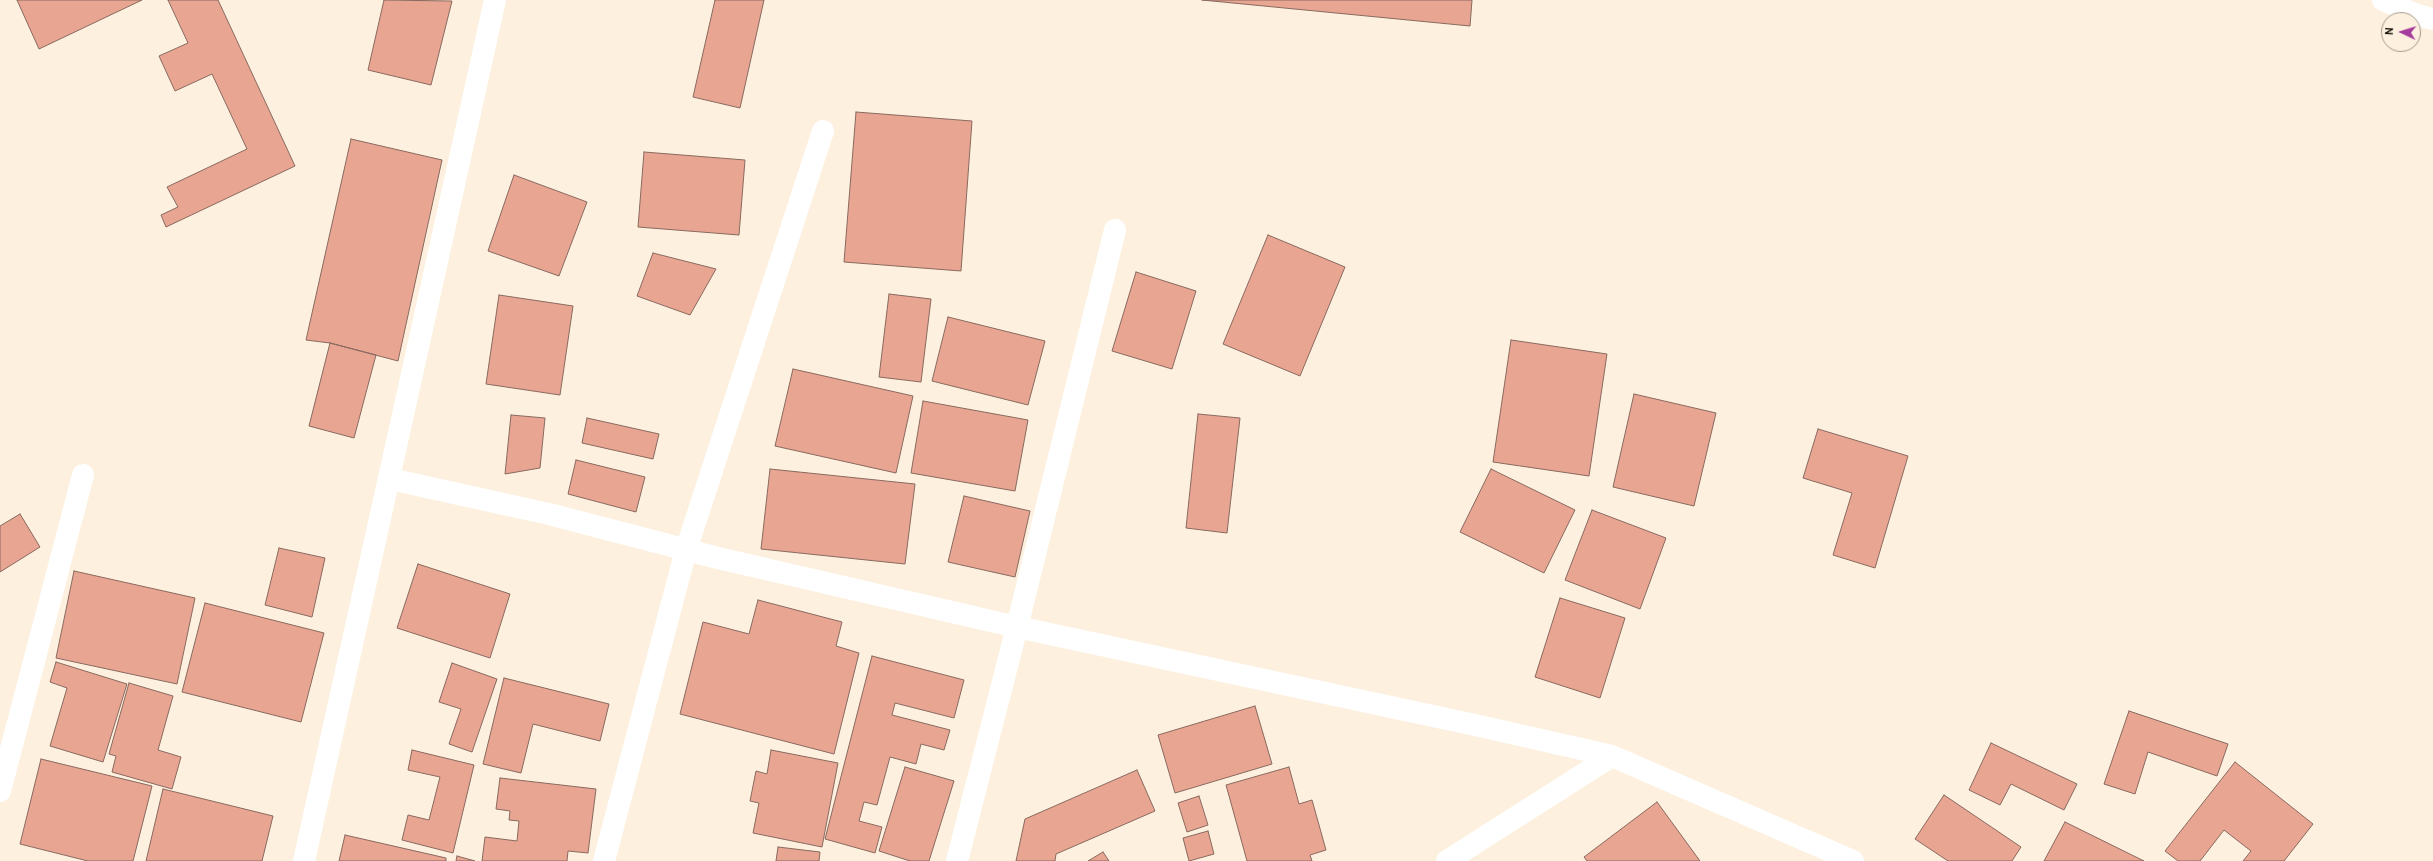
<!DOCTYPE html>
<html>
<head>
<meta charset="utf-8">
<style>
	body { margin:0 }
	#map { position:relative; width:2433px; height:861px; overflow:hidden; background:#fdf0de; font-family:Overpass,sans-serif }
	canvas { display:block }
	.north { position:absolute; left:2381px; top:12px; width:40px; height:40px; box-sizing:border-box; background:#fdf0de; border:1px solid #a3988a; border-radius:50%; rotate:274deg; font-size:11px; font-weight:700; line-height:16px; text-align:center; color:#1c150b }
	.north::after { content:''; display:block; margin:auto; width:14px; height:18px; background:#a53b9c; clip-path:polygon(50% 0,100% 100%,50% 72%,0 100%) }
</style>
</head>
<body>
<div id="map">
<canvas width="2433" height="861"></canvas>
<div class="north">N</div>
</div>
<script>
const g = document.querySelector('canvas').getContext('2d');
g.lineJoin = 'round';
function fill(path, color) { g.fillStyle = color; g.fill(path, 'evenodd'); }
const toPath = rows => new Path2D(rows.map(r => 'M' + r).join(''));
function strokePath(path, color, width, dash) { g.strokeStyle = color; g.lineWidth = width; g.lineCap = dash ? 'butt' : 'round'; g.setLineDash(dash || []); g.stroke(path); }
const building = toPath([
	[17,0,142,0,39,49,17,0],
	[168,0,218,0,295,166,166,227,161,215,178,207,167,187,247,149,212,74,175,91,159,56,188,43,168,0],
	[384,0,452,1,431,85,368,70,384,0],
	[715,0,764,0,740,108,693,97,715,0],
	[1202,0,1472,0,1470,26,1202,0],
	[856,112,972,121,961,271,844,262,856,112],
	[351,139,442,160,398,361,330,343,306,340,351,139],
	[644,152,745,160,739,235,638,227,644,152],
	[514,175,587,202,559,276,488,251,514,175],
	[1268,235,1345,267,1300,376,1223,344,1268,235],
	[653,253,716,269,690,315,637,296,653,253],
	[1136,272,1196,291,1172,369,1112,351,1136,272],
	[889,294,931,299,921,382,879,377,889,294],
	[499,295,573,306,560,395,486,384,499,295],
	[948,317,1045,341,1028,405,932,381,948,317],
	[1511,340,1607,354,1589,476,1493,462,1511,340],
	[330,343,376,355,354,438,309,426,330,343],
	[793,369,913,396,896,473,775,446,793,369],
	[1634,394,1716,413,1694,506,1613,487,1634,394],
	[923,401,1028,420,1015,491,911,473,923,401],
	[1198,414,1240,418,1227,533,1186,528,1198,414],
	[511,415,545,418,540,468,505,474,511,415],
	[587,418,659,434,653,459,582,443,587,418],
	[1818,429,1908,456,1875,568,1833,555,1852,493,1803,478,1818,429],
	[576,460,645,477,636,512,568,494,576,460],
	[770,469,915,484,905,564,761,549,770,469],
	[1491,469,1575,510,1544,573,1460,532,1491,469],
	[964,496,1030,511,1015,577,948,562,964,496],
	[1592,510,1666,538,1640,609,1565,580,1592,510],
	[20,514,40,547,0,572,0,526,20,514],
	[279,548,325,558,312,617,265,605,279,548],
	[418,564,510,594,490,658,397,628,418,564],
	[74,571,195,598,177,684,56,658,74,571],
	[1560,598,1625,618,1600,698,1535,677,1560,598],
	[758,600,842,622,836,646,859,653,834,754,680,714,703,622,749,634,758,600],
	[205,603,324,633,301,722,182,692,205,603],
	[872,656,964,680,954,718,895,703,892,715,950,730,944,750,921,744,916,764,890,757,877,805,864,802,859,821,882,827,875,853,825,839,872,656],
	[56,662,127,684,103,762,50,746,67,688,50,682,56,662],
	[452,663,497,679,472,752,449,744,461,709,439,702,452,663],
	[504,678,609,704,600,741,533,724,521,773,483,764,504,678],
	[129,683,173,696,158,750,181,757,172,789,112,772,116,756,109,754,129,683],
	[1255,706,1272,764,1175,793,1158,735,1255,706],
	[2129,711,2228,744,2217,776,2148,752,2135,794,2104,784,2129,711],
	[1991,743,2077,784,2064,810,2011,784,2000,805,1969,790,1991,743],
	[412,750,474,765,453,853,402,840,408,815,429,820,440,777,408,770,412,750],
	[771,750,838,763,822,847,753,833,759,803,750,801,756,771,767,774,771,750],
	[41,759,152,786,133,861,88,861,20,844,41,759],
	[2235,762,2313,824,2284,861,2243,861,2251,851,2224,830,2200,861,2178,861,2165,851,2235,762],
	[905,767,954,781,929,861,910,861,879,851,905,767],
	[1289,767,1299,804,1312,800,1326,850,1310,855,1312,861,1247,861,1226,785,1289,767],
	[1137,770,1155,811,1056,854,1055,861,1016,861,1025,819,1137,770],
	[500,778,596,789,588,853,568,851,567,861,482,861,485,837,517,841,519,821,509,820,510,811,496,809,500,778],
	[163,789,273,816,262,861,146,861,163,789],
	[1944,795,2021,847,2012,861,1948,861,1915,839,1944,795],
	[1199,796,1208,825,1187,832,1178,803,1199,796],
	[1657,802,1700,861,1587,861,1584,857,1657,802],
	[2065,822,2144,861,2044,861,2065,822],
	[1208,831,1214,854,1189,861,1183,838,1208,831],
	[345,835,446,858,446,861,339,861,345,835],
	[778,847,820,852,819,861,776,861,778,847],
	[1103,852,1109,861,1088,861,1103,852],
	[457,856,475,861,456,861,457,856]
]);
fill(building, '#e8a592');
strokePath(building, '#89695f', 1);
strokePath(toPath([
	[2383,0,2417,15,2433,19],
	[390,479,549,514,718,558,1017,627,1475,725,1612,756,1853,861],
	[0,791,83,475],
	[304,861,495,0],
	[604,861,686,550,823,131],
	[957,861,1017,627,1115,230],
	[1447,861,1612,756]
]), '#fff', 22);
</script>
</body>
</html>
